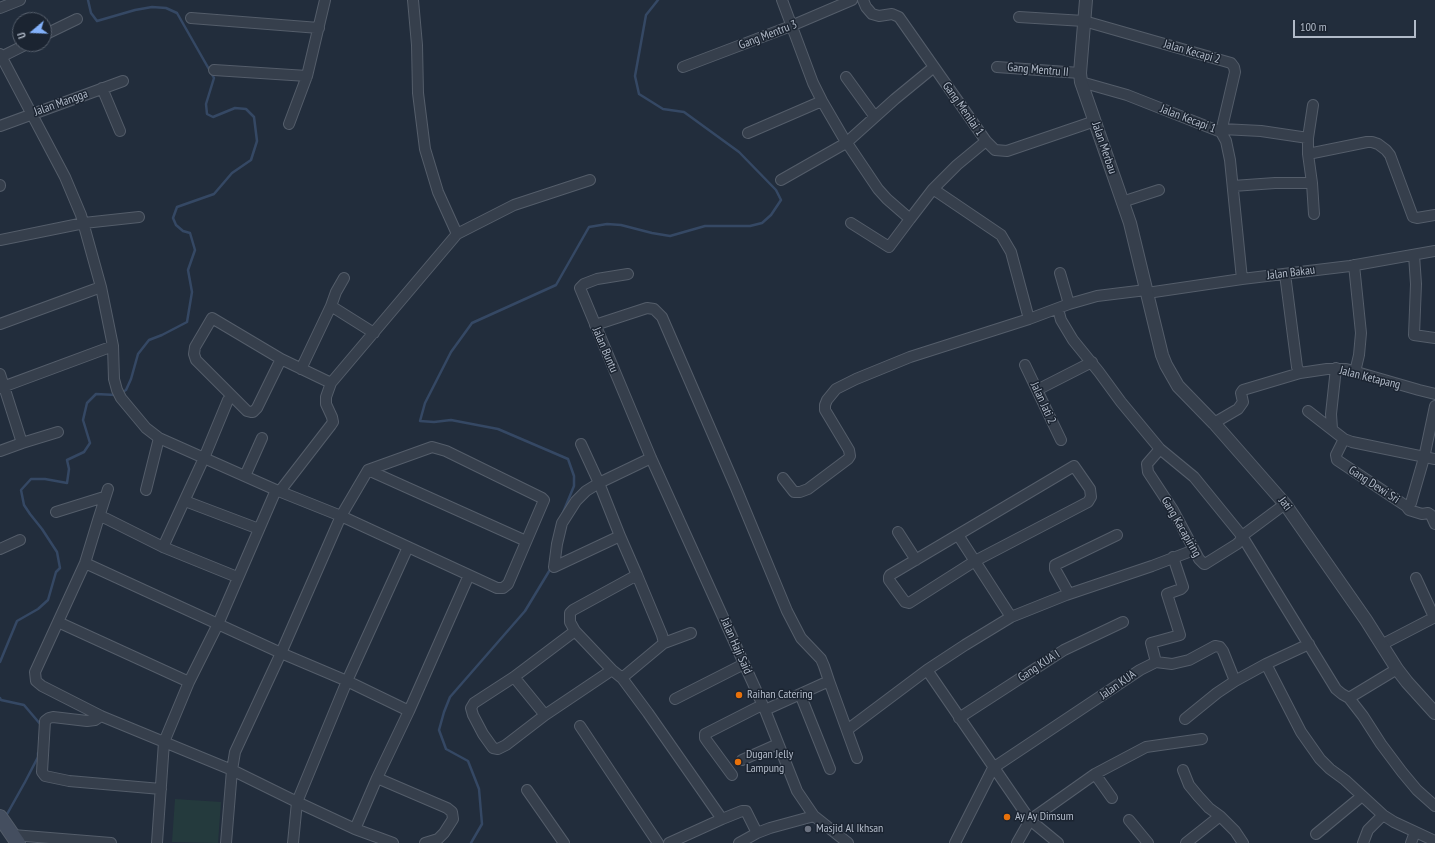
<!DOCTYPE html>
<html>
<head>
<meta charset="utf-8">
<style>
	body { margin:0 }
	#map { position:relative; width:1435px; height:843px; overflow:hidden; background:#222d3c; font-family:"PT Sans Narrow",sans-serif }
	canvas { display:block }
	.north { position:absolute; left:12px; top:12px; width:40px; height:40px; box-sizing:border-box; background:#1b2431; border:1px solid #57606d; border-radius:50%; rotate:251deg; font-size:11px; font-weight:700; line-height:16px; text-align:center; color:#b1bac8 }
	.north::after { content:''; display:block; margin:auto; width:14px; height:18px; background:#83b1fa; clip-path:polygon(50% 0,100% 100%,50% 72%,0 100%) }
	.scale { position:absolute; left:1293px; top:20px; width:123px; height:18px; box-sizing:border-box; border:2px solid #b1bac8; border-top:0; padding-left:5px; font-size:12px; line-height:14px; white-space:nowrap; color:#b1bac8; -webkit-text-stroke:3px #1b2431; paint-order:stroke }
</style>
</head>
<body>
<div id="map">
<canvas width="1435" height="843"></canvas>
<div class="north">U</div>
<div class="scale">100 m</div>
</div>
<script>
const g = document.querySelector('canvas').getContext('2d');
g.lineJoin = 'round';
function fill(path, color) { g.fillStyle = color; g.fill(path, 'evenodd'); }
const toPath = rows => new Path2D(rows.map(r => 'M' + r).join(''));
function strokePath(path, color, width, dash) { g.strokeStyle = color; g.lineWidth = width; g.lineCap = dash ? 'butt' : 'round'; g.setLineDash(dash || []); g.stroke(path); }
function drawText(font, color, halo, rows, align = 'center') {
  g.font = font + ' "PT Sans Narrow",sans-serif'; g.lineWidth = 3; g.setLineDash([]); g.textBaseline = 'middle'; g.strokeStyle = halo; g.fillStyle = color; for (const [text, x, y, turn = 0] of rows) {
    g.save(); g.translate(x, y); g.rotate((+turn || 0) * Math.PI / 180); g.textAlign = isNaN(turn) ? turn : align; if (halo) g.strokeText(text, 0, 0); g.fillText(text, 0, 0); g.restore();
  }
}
fill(toPath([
	[175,799,221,802,218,843,172,842]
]), '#243a3d');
strokePath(toPath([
	[88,0,91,13,97,21,135,10,152,7,166,8,177,13,214,78,206,104,207,114,213,117,235,108,246,109,254,117,257,141,251,160,232,173,214,194,177,207,173,218,176,225,183,231,190,233,195,250,188,270,192,292,187,322,162,335,149,340,138,354,131,379,126,390,121,393],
	[562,515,574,486,574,476,568,459,498,429,451,420,434,422,420,421,425,403,451,352,472,323,556,285,589,227,607,224,621,225,652,233,670,236,705,226,750,226,762,223,771,215,781,200,776,190,739,152,684,112,663,109,639,94,635,76,646,15,658,0],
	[0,662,17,621,38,609,48,600,56,572,60,568,57,552,42,529,30,514,24,505,21,490,31,479,45,479,67,483,69,469,67,460,84,452,90,443,83,420,87,403,96,394,116,395],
	[0,698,1,700,24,705,41,725],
	[6,816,25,782,38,757,38,753],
	[471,843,482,824,479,789,468,761,446,749,439,730,444,712,450,697,525,611,551,568]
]), '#354864', 2.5);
const minor = toPath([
	[782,0,813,83,822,101,843,137,878,189,887,199,910,219,933,189,1001,235,1011,252,1029,319],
	[863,0,866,7,872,14,879,16,892,14,899,17,986,141,995,150,1007,151,1095,121],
	[0,8,20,0],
	[1019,17,1084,21,1231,63,1234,67,1235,72,1221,132],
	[191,18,319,28],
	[44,35,77,19],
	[0,54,65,177,81,215,101,287,113,346,114,379,117,390,121,398,146,428,159,438,276,490,341,516,497,588,503,588,508,584,544,500,542,498,446,451,432,447,368,470,341,516,281,653,235,752,232,770,226,843],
	[1,57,27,44],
	[683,67,791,26,852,0],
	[997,67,1080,73],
	[214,70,307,76],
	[846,77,875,117],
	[1081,82,1127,95,1221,132,1226,141,1230,160,1242,279],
	[102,88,120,131],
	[289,124,307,76,325,0],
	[0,126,123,81],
	[1222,129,1261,131,1308,138],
	[748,133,822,101],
	[1308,154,1367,142,1372,142,1378,144,1386,150,1390,155,1413,217,1417,218,1435,215],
	[781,180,846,143,895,99,934,67],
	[1312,183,1314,214],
	[0,185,0,186],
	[1233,186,1275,183,1312,183,1308,154,1308,138,1313,105],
	[933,189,957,165,986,141],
	[1122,202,1159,190],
	[851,223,889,247,910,219],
	[457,234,514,205,590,180],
	[0,240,84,223,139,217],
	[1414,255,1416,284,1414,335,1435,338],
	[1354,265,1361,333,1359,355,1355,372],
	[1060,273,1069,304],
	[628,274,597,279,584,284,580,288,651,458,765,710,797,791,814,816,848,843],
	[1285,274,1297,367,1300,373,1327,369,1346,369,1419,390,1435,394],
	[1147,293,1242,279,1350,266,1435,251],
	[331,306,374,333],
	[1058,309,1061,320,1073,340,1099,372,1121,402,1160,449,1194,477,1242,536,1336,689,1342,694,1349,698,1363,716,1381,744,1402,772,1417,790,1435,806],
	[0,324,101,287],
	[595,325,647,308,654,309,662,317,736,488,787,611,801,638,821,659,824,666,829,681],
	[281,359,257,408,253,412,251,412,247,411,196,360,194,354,195,347,212,318,281,359,331,383,457,234,438,192,425,149,418,93,417,45,413,0],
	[1025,365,1061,440],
	[301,369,331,306,336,292,344,278],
	[0,374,22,443,0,451],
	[0,388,113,346],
	[1037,390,1092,362],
	[1308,411,1344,439,1352,442,1435,459],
	[1214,423,1238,409,1243,402,1241,393,1243,390,1300,373],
	[1332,429,1331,414,1336,368],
	[1344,439,1336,455,1337,460,1406,506,1409,510,1422,514,1428,513,1431,515,1435,524],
	[22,443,58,432],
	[581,444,599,483,651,458],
	[1160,449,1147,464,1148,472,1173,510,1199,559,1204,564,1205,564,1237,544,1240,541,1242,536,1285,504],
	[1074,466,1090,489,1091,497,1088,502,975,561,909,603,905,602,889,580,889,577,890,575,1074,466],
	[368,470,526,541],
	[245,476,262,438],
	[783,478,794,492,800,492,808,489,848,459,850,456,849,450,825,410,825,405,827,400,836,389,856,379,910,357,1029,319,1069,304,1097,296,1146,290],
	[146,490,159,438],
	[280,491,331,425,333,422,332,417,326,404,326,397,331,383],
	[185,501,259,529],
	[1406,506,1411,503,1424,458,1435,406],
	[56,512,104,497],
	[99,517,108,489],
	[898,532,916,560],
	[958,535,1011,617],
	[163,547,204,458,228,400],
	[0,549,20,540],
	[85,563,281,653,347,681,409,711],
	[554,567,557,544,562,523,576,501,586,491,599,483,620,536],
	[554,567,620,536,637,575],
	[237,577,163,547,107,519,102,517,99,517,85,563,35,672,36,681,42,686,101,716,232,770,297,802,355,829,393,843],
	[1416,578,1434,617],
	[1069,594,1055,569,1055,565,1117,535],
	[58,622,189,682],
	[575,631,514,677,474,703,471,708,473,715,483,734,493,748,498,749,506,745,545,715,612,670],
	[664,643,691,633],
	[1383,644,1435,617],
	[1156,662,1151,643,1180,635,1167,594,1181,589,1183,587,1173,557],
	[1266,664,1301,732,1320,759,1330,769,1345,780,1383,815,1394,822,1435,841],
	[927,670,1030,820,1058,843],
	[514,677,545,715],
	[622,678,664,643,662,635,637,575,573,610,570,613,570,622,575,631,612,670,622,678,648,713,722,819],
	[800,694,830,769],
	[1349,698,1397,669],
	[675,699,744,664],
	[765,710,829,681,857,758],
	[101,716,95,720,87,721,53,717,49,718,45,721,42,772,45,776,69,781,161,789],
	[959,718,1064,650,1123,622],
	[1185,719,1217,693,1235,681,1266,664,1309,644],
	[580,726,658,843],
	[847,730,927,670,965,645,1011,617,1066,595,1152,566,1194,550],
	[742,760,778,744],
	[1183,770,1189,785,1198,796,1209,808,1220,816,1186,843],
	[732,775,707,741,705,738,705,734,762,705],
	[377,778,447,808,452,812,453,819,444,833,438,839,425,843],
	[527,790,564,843],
	[1112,798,1095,774,1146,747,1202,739],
	[1220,816,1235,831,1243,843],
	[1129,820,1148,843],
	[355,829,377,778,409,711,469,575],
	[1316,834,1362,796],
	[13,835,111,843],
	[157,843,164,742,189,682,218,624,276,490],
	[293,843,297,802,347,681,408,547],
	[669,843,722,819,742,811,746,811,757,833,770,828,814,816],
	[739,843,757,833],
	[955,843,993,768,1140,670,1156,662,1172,664,1189,660,1215,646,1220,647,1223,651,1235,681],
	[1017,843,1030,820,1095,774],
	[1363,843,1368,830,1383,815],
	[1411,843,1415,832]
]);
const tertiary = toPath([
	[1086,0,1080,73,1081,82,1130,223,1162,355,1166,365,1178,386,1214,423,1285,504,1366,620,1397,669,1407,682,1435,713]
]);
const secondary = toPath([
	[0,817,18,843]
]);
strokePath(minor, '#545d6a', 12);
strokePath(tertiary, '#545d6a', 14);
strokePath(secondary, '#545d6a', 16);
strokePath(minor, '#363f4c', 10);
strokePath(tertiary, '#363f4c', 12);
strokePath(secondary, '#444e5f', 14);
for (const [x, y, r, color] of [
	[739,695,4,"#e8710a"],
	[738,762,4,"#e8710a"],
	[1007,817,4,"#e8710a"],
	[808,829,4,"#6b7280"]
]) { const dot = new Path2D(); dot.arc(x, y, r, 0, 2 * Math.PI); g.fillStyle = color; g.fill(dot); strokePath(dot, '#1b2431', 1.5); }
drawText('12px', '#b1bac8', '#1b2431', [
	["Gang Mentru 3",768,35,-21],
	["Jalan Kecapi 2",1192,52,16],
	["Gang Mentru II",1038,70,5],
	["Jalan Mangga",61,103,-20],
	["Gang Menilai 1",963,109,55],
	["Jalan Kecapi 1",1188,119,21],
	["Jalan Merbau",1104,148,71],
	["Jalan Bakau",1291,273,-7],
	["Jalan Buntu",605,350,67],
	["Jalan Ketapang",1370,378,14],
	["Jalan Jati 2",1043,403,65],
	["Gang Dewi Sri",1374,485,33],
	["Jati",1285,504,52],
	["Gang Kacapiring",1181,527,60],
	["Jalan Haji Said",736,646,66],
	["Gang KUA I",1039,666,-33],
	["Jalan KUA",1118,685,-35]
]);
drawText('12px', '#b1bac8', '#1b2431', [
	["Raihan Catering",747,695],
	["Dugan Jelly",746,755],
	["Lampung",746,769],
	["Ay Ay Dimsum",1015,817],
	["Masjid Al Ikhsan",816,829]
], 'left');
</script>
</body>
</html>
